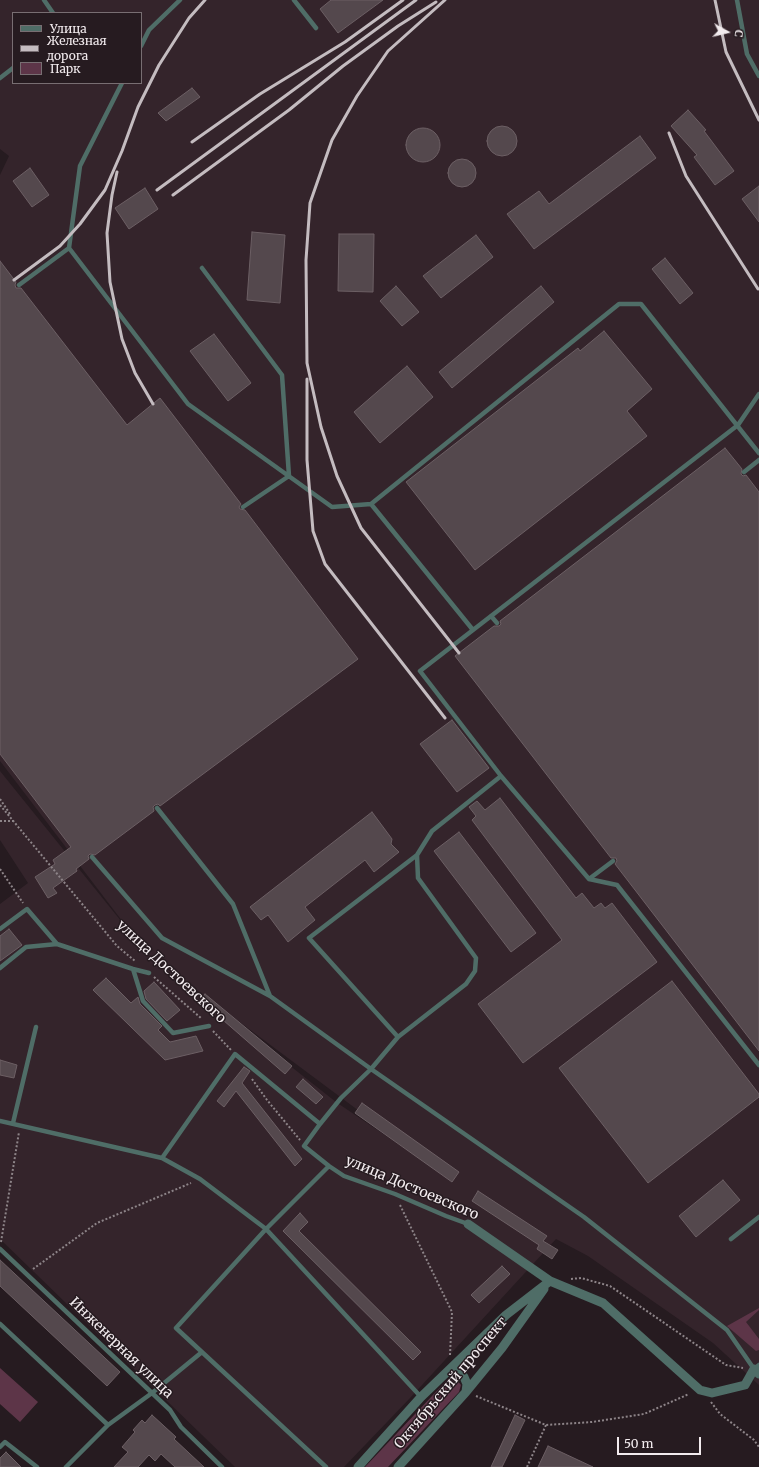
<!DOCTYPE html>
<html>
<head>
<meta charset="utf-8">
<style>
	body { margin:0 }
	#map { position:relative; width:759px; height:1467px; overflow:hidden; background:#261b20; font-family:Merriweather,serif }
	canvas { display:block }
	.legend { position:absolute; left:12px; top:12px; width:130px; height:72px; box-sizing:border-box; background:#261b20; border:1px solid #786e72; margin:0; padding:5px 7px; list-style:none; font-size:12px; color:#f2ebee }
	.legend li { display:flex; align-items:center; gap:8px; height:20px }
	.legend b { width:20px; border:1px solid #786e72 }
	.north { position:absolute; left:707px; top:12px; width:40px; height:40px; -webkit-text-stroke:3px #261b20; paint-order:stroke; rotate:98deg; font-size:11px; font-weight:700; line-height:16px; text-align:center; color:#f2ebee }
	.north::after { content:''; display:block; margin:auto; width:14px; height:18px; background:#f2ebee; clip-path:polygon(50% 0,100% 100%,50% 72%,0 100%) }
	.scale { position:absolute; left:617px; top:1437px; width:84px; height:18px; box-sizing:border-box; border:2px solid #f2ebee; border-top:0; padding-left:5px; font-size:12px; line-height:14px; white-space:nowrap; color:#f2ebee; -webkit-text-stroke:3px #261b20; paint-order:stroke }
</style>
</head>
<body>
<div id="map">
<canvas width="759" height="1467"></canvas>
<ul class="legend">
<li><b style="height:5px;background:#4f6d67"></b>Улица</li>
<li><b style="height:5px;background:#c4bcc0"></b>Железная дорога</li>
<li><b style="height:11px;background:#5d3548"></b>Парк</li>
</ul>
<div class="north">С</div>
<div class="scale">50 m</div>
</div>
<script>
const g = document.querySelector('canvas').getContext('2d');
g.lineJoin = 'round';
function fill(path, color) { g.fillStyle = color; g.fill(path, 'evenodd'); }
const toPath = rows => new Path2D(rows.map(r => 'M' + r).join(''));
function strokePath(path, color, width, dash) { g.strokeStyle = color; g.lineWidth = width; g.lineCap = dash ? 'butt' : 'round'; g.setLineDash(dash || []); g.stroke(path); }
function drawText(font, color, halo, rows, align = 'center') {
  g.font = font + ' Merriweather,serif'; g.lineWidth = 3; g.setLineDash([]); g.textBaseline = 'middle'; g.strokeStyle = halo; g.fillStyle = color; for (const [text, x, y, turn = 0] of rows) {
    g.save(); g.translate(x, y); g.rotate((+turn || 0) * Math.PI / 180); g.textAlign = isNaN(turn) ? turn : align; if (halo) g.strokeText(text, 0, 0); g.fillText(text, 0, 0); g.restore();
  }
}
fill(toPath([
	[0,0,759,0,759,1385,713,1343,588,1256,556,1239,411,1397,344,1467,235,1467,0,1239,0,904,28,883,0,840,0,771,142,947,0,761,0,175,9,156,0,149],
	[13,13,141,13,141,83,13,83],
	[147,953,453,1181,336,1102]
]), '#34242b');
fill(toPath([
	[759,1308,759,1310,746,1322,759,1339,759,1350,756,1351,727,1326],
	[0,1368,38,1402,20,1422,0,1404],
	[449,1378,456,1379,461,1385,459,1392,388,1467,365,1467]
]), '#5d3548');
const building = toPath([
	[331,0,383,0,338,33,320,9,331,0],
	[192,88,200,97,166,121,158,113,192,88],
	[688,110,706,130,704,131,734,171,715,185,694,157,697,155,671,126,688,110],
	'487 141a15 15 0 1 1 30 0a15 15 0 1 1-30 0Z',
	'406 145a17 17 0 1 1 34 0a17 17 0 1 1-34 0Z',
	[640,136,656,158,534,249,507,214,539,191,549,204,640,136],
	'448 173a14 14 0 1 1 28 0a14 14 0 1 1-28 0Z',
	[30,168,49,195,32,207,13,181,30,168],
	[759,186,759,222,742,199,759,186],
	[145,188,158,209,129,229,115,208,145,188],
	[252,232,285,235,280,303,247,300,252,232],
	[339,234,374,234,373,292,338,291,339,234],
	[476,235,493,257,441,298,423,276,476,235],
	[665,258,693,293,680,304,652,269,665,258],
	[0,261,16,282,15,285,16,288,21,288,127,425,160,398,241,504,239,507,240,509,245,510,358,659,160,806,158,804,155,805,153,807,154,811,95,855,90,854,88,856,89,859,76,869,77,871,53,888,57,893,48,898,35,877,55,864,53,860,71,847,0,754,0,261],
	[396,286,419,312,402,326,380,301,396,286],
	[541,286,554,302,452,388,439,372,541,286],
	[604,331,652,389,627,411,647,436,475,570,406,482,578,348,580,351,604,331],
	[214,334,251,383,228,401,190,351,214,334],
	[407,366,433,397,380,443,354,412,407,366],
	[725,448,742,469,741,474,743,476,746,475,759,492,759,1051,615,864,617,861,616,858,611,858,455,656,494,626,499,626,501,624,500,621,725,448],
	[452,720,489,768,457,792,420,744,452,720],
	[500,798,576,898,582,893,594,908,601,903,605,908,612,903,657,962,523,1063,478,1004,562,940,472,820,476,816,469,807,477,801,485,810,500,798],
	[372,812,392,839,391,844,399,852,374,872,365,860,305,907,315,920,288,942,268,915,261,920,250,907,372,812],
	[459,832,536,933,511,952,434,851,459,832],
	[9,929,22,945,0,961,0,936,9,929],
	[106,978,131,1003,138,997,140,1004,162,1026,158,1030,170,1042,196,1036,203,1051,165,1060,93,990,106,978],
	[672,981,759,1094,759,1097,648,1183,559,1068,672,981],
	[154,982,180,1010,167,1021,146,999,144,991,154,982],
	[205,994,292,1066,285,1074,200,1000,205,994],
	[0,1060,17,1065,14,1078,0,1075,0,1060],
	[244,1067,250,1071,242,1083,302,1159,295,1166,236,1091,224,1107,217,1101,244,1067],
	[303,1079,323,1097,316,1104,296,1087,303,1079],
	[362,1103,459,1172,452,1182,355,1113,362,1103],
	[723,1180,740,1200,696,1237,679,1216,723,1180],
	[478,1191,547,1236,543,1241,558,1250,552,1259,537,1249,539,1245,472,1201,478,1191],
	[300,1213,308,1222,299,1231,421,1352,413,1360,283,1231,300,1213],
	[0,1260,120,1372,107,1386,0,1286,0,1260],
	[502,1266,510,1274,479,1303,471,1295,502,1266],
	[152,1415,176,1437,174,1439,204,1467,175,1467,161,1454,155,1461,149,1455,138,1467,114,1467,128,1452,122,1447,135,1432,133,1430,142,1420,145,1423,152,1415],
	[515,1415,525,1420,502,1467,491,1467,515,1415],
	[548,1446,593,1467,538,1467,548,1446],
	[6,1452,21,1467,0,1467,0,1458,6,1452]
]);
fill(building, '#54484d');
strokePath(building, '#6c5f64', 1);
strokePath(toPath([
	[0,799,10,814],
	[0,805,117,946,135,961],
	[0,821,15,821],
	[0,869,23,903],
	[154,977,202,1019],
	[213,1031,231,1050],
	[252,1079,267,1100,300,1140],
	[400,1205,452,1312,450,1355],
	[1,1242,19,1132],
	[33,1269,97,1223,191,1183],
	[571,1279,581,1278,610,1286,726,1365,743,1368],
	[476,1396,546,1425,592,1422,644,1414,689,1394],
	[711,1402,720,1414,754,1440,759,1447],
	[527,1467,546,1425]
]), '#8d8488', 2, [2, 2]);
strokePath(toPath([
	[44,0,53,13],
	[294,0,316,28],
	[737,0,747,54,759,76],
	[141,46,149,30,180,0],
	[0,78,13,68],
	[122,83,80,166,69,248,188,404,332,507,371,504,473,630],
	[202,268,282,375,289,476,243,507],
	[19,285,69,248],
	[759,394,738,425,420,671,501,776,589,879,617,885,759,1065],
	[744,472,759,460],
	[371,504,619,304,641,304,759,453],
	[491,616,497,623],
	[157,808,233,904,270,996,371,1069,584,1217,727,1330,754,1369,759,1365],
	[92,857,162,938,270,996],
	[589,879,613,861],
	[0,929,27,909,57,944],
	[0,968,26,947,57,944,133,969,149,973],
	[133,969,143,1001,173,1033,209,1026],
	[398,1037,309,938,417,855],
	[0,1121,162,1158,200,1179,266,1229,421,1397],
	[13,1123,36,1027],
	[320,1124,341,1098,371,1069,398,1037,466,984,475,971,476,958,418,878,417,855,432,831,501,776],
	[162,1158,235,1054,320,1124,304,1146,329,1166,344,1176,395,1194,446,1216,468,1224],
	[731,1239,759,1217],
	[0,1249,152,1393,170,1410,181,1427,222,1467],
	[0,1324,108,1425],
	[0,1447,5,1442,37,1467],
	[66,1467,108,1425,152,1393,202,1352],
	[326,1467,176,1328,266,1229,329,1166]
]), '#4f6d67', 4.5);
strokePath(toPath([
	[468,1224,550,1281,603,1303,700,1390,712,1393,745,1385,754,1369,759,1374],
	[449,1370,459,1373,464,1377,467,1384,466,1392],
	[358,1467,421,1397,449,1370,506,1315,550,1281],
	[398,1467,466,1392,502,1348,544,1289]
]), '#4f6d67', 9);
strokePath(toPath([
	[445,0,388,51,357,96,332,140,310,203,306,260,307,363,321,427,337,476,361,528,459,653],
	[715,0,726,52,759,120],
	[669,133,686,176,758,289],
	[192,142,260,94,345,42,403,0],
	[117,172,112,195,107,233,110,282,122,339,135,373,153,404],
	[157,190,416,0],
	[173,195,289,110,343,66,398,26,436,2],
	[14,280,60,246,80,224,105,190,122,151,138,107,159,65,189,18,205,0],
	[307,379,307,460,313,531,325,564,445,718]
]), '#c4bcc0', 3);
drawText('14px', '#f2ebee', '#261b20', [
	["улица Достоевского",171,972,43],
	["улица Достоевского",412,1188,23],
	["Инженерная улица",121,1348,44],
	["Октябрьский проспект",451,1383,-50]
]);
</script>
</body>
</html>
